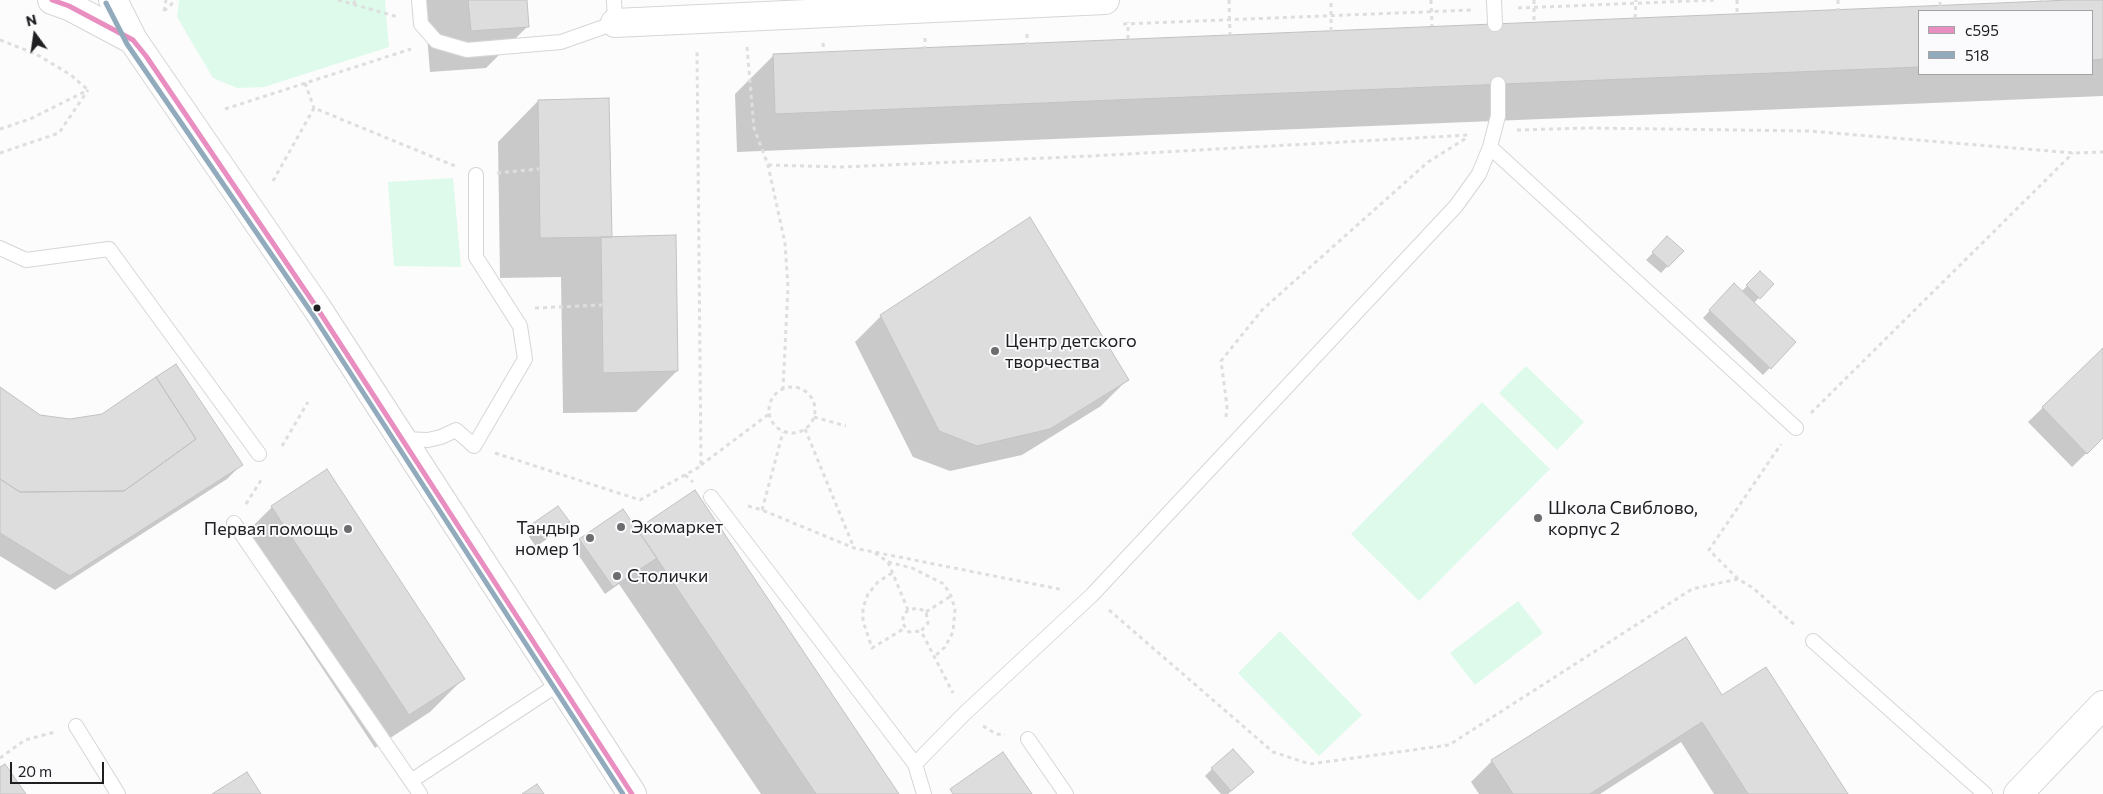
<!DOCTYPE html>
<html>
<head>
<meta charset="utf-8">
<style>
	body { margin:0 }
	#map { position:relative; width:2103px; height:794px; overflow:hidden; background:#fcfcfd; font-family:Commissioner,sans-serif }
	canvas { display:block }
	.legend { position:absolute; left:1918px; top:10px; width:175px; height:65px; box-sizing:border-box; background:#fbfbfe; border:1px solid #a3a3a6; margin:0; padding:6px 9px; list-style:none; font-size:15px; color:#202022 }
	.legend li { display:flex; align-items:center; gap:10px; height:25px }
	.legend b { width:25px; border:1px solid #a3a3a6 }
	.north { position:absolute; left:10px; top:10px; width:50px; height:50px; -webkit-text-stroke:4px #fbfbfe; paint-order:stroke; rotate:346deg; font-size:14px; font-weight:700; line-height:20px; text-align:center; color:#202022 }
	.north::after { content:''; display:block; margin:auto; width:18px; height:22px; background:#202022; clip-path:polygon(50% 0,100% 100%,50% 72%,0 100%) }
	.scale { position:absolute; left:10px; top:762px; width:94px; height:22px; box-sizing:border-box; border:2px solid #202022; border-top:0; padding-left:6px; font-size:15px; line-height:18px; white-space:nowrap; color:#202022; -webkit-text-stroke:4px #fbfbfe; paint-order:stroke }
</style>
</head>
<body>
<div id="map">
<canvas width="2103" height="794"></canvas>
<ul class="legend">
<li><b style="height:6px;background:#e98ec0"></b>с595</li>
<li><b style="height:6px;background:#91abbd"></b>518</li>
</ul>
<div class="north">N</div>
<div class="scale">20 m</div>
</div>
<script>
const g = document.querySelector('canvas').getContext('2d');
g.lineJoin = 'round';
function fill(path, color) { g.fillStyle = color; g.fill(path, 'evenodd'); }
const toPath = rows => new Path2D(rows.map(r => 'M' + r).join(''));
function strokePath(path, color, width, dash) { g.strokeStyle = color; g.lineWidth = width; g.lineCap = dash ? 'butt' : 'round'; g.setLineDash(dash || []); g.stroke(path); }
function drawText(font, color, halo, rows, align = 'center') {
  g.font = font + ' Commissioner,sans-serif'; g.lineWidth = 4; g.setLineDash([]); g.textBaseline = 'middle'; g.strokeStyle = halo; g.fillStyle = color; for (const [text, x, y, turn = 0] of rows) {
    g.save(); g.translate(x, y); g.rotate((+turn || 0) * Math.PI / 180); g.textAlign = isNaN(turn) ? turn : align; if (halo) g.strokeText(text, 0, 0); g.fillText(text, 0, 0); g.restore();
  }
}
fill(toPath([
	[179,0,385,0,389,47,264,87,237,88,213,78,177,17],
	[453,178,461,267,394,266,388,182],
	[1526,366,1584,422,1557,450,1499,393],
	[1482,402,1550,469,1419,601,1351,534],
	[1518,601,1543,633,1475,685,1450,653],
	[1280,631,1362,715,1319,756,1238,673]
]), '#defaeb');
fill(toPath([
	[424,0,527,0,525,2,527,27,486,68,430,72],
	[2103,0,2103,96,737,152,735,94,774,55],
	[1919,11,2092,11,2092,74,1919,74],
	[538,101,677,371,636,412,563,413,561,277,500,278,498,142],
	[1668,237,1682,251,1661,273,1646,260],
	[1760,273,1772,284,1753,304,1794,343,1763,375,1703,318,1727,292,1741,292],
	[881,316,1127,380,1101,406,1022,455,950,471,913,457,855,342],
	[2103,349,2103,437,2072,467,2028,422],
	[0,388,40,416,241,465,227,479,55,590,0,556],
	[327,471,464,678,430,712,375,748,238,541,272,507],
	[695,492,897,794,761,794,619,584,605,594,573,547,580,540,637,530],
	[569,522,536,547,526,532,533,525],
	[1722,696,1846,794,1714,794,1681,742,1600,794,1479,794,1471,782,1492,761],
	[1212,769,1245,779,1228,794,1221,794,1205,776]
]), '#0003');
const building = toPath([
	[468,0,527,0,529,27,471,31,468,0],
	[2070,0,2103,0,2103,59,2092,60,2092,11,1919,11,1919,67,775,114,773,54,2070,0],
	[609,98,612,237,540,238,538,100,609,98],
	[1030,217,1129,380,1050,429,977,446,939,431,880,315,1030,217],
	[676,235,678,371,603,373,601,237,676,235],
	[1667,236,1684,251,1668,267,1652,252,1667,236],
	[1760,271,1774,284,1760,299,1746,285,1760,271],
	[1734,283,1796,342,1771,369,1709,310,1734,283],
	[2103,348,2103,438,2087,454,2042,407,2103,348],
	[176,364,243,465,70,576,0,533,0,479,20,492,124,491,196,439,156,377,176,364],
	[156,377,196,439,124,491,20,492,0,479,0,387,40,415,70,419,102,414,156,377],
	[327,469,465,679,409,715,271,506,327,469],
	[695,490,899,794,816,794,637,529,695,490],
	[558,506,570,522,544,540,532,524,558,506],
	[623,509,657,558,613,587,579,539,623,509],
	[1686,637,1722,695,1766,667,1848,794,1748,794,1702,722,1590,794,1513,794,1491,760,1686,637],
	[1233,749,1254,772,1231,791,1211,768,1233,749],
	[1003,752,1032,794,953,794,950,789,1003,752],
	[5,764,26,794,0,794,0,767,5,764],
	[247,772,261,794,212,794,247,772],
	[537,784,544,794,522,794,537,784]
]);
fill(building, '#ddddde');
strokePath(building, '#c2c2c3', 1);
const service = toPath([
	[419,0,421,24,436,41,467,50,561,42,615,23,614,0],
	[1494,0,1495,24],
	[1490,147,1796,428],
	[0,248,26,260,109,249,259,454],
	[402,439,428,440,441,437,456,430,474,446,525,359,520,326,476,257,476,175],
	[711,497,915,764],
	[234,523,420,794],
	[1813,641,1985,794],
	[76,726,118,794],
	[1028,739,1066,794],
	[411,781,560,683],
	[924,794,915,764,964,714,1092,595,1456,206,1479,174,1490,147,1498,116,1498,84]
]);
const minor = toPath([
	[615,23,1105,0],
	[2018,794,2103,705]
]);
const tertiary = toPath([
	[52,0,69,6,133,40],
	[113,0,133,40,317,308,632,794]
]);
strokePath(service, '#d6d6d7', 16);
strokePath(minor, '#d6d6d7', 30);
strokePath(tertiary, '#d6d6d7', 30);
strokePath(toPath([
	[338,0,398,17],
	[1229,0,1230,35],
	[1431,0,1432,26],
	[1534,0,1534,22],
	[1737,0,1737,14],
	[1838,0,1838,10],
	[2041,0,2041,1],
	[353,4,356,0],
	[1940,6,1940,0],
	[1518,8,1715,0],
	[164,11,176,0],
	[164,11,166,0],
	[1635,18,1636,0],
	[1123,24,1472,10],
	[1331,31,1331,0],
	[1027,34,1027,44],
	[925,38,925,48],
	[1128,39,1128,22],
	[0,40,36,54,71,75,88,90],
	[823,43,824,52],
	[747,47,754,128,768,165,785,243,788,287,783,389],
	[305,83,314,108],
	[225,109,411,49],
	[0,129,30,119,88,90],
	[1517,130,1589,128,1809,131,2074,153,2103,152],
	[0,153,59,133,88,90],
	[768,165,842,167,1091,156,1469,135],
	[497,173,539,169],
	[273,181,314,108,455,166],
	[535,308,602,305],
	'769 410a23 23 0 1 1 46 0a23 23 0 1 1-46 0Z',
	[1811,413,2073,153],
	[814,417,846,426],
	[1226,417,1227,406,1221,361,1262,310,1428,162,1468,137],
	[805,429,854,548],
	[282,446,308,402],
	[495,453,640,500,701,466,697,50],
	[701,465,769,414],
	[685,475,693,482],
	[246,504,263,477],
	[748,506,762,510,854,548,1064,590],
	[762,510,783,432],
	[875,553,888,562,908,610,918,608,926,612,928,623,921,631,953,693],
	[888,562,912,568,944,584,951,596,955,609,953,632,945,647,934,657],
	[892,573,878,582,868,594,863,608,863,621,872,648,905,628],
	[1738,579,1709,550,1781,444],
	[908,610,903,616,903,624,909,632,921,631],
	[1109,610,1273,752,1310,764,1449,745,1692,589,1738,579,1753,588,1796,626],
	[926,612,951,596],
	[983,726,996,734,1005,735],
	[0,758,25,740,55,732]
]), '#dededf', 3, [4, 4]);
strokePath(service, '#fff', 14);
strokePath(minor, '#fff', 28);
strokePath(tertiary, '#fff', 28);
strokePath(toPath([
	[52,0,69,6,133,40,146,56,317,308,632,794]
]), '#e98ec0', 5);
strokePath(toPath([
	[106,3,127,44,311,312,623,794]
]), '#91abbd', 5);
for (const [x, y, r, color] of [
	[317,308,4.5,"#202022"],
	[995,351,5,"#6d6d6f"],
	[1538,518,5,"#6d6d6f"],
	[621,527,5,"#6d6d6f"],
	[348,529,5,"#6d6d6f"],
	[590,538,5,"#6d6d6f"],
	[617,576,5,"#6d6d6f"]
]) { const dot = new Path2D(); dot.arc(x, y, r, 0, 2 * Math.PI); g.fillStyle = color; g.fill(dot); strokePath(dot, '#fbfbfe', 2); }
drawText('18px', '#202022', '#fbfbfe', [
	["Центр детского",1005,341],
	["творчества",1005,362],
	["Школа Свиблово,",1548,508],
	["корпус 2",1548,529],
	["Экомаркет",631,527],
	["Тандыр",580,528,"right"],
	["номер 1",580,549,"right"],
	["Первая помощь",338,529,"right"],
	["Столички",627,576]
], 'left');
</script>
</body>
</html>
